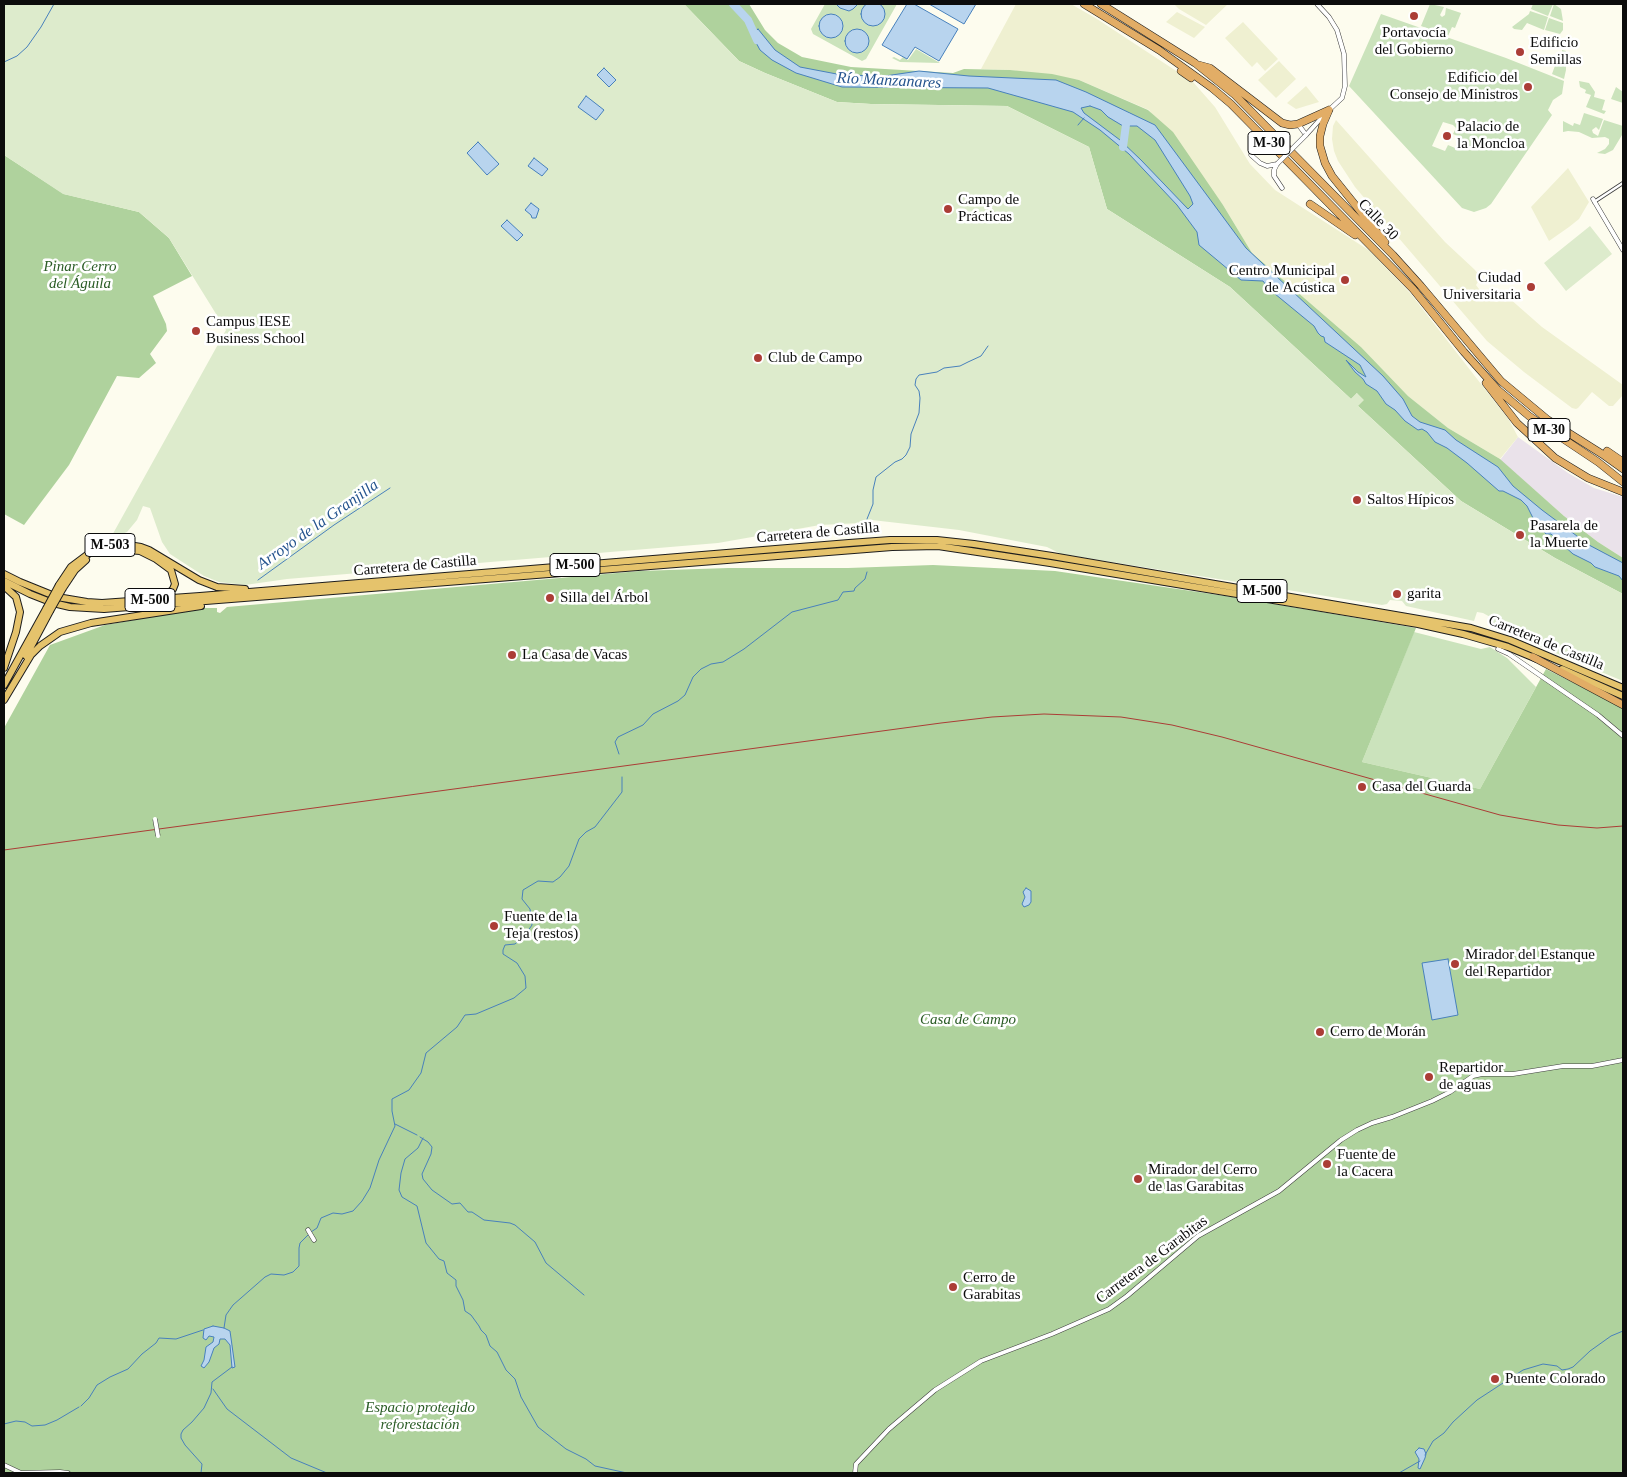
<!DOCTYPE html>
<html>
<head>
<meta charset="utf-8">
<style>
	body { margin:0 }
	#map { position:relative; width:1627px; height:1477px; overflow:hidden; background:#fdfcee; font-family:Georgia,serif }
	canvas { display:block }
	.frame { position:absolute; inset:0; border:5px solid #0c0c0c; pointer-events:none }
</style>
</head>
<body>
<div id="map">
<canvas width="1627" height="1477"></canvas>
<div class="frame"></div>
</div>
<script>
const g = document.querySelector('canvas').getContext('2d');
g.lineJoin = 'round';
function fill(path, color) { g.fillStyle = color; g.fill(path, 'evenodd'); }
const toPath = rows => new Path2D(rows.map(r => 'M' + r).join(''));
function strokePath(path, color, width, dash) { g.strokeStyle = color; g.lineWidth = width; g.lineCap = dash ? 'butt' : 'round'; g.setLineDash(dash || []); g.stroke(path); }
function drawText(font, color, halo, rows, align = 'center') {
  g.font = font + ' Georgia,serif'; g.lineWidth = 5; g.setLineDash([]); g.textBaseline = 'middle'; g.strokeStyle = halo; g.fillStyle = color; for (const [text, x, y, turn = 0] of rows) {
    g.save(); g.translate(x, y); g.rotate((+turn || 0) * Math.PI / 180); g.textAlign = isNaN(turn) ? turn : align; if (halo) g.strokeText(text, 0, 0); g.fillText(text, 0, 0); g.restore();
  }
}
fill(toPath([
	[1518,437,1568,473,1594,488,1623,497,1623,558,1598,542,1564,516,1500,460]
]), '#eae2ea');
fill(toPath([
	[1016,4,1071,4,1097,19,1193,82,1215,107,1250,164,1275,190,1370,251,1411,294,1509,420,1518,437,1500,459,1448,428,1408,396,1361,347,1252,253,1223,205,1149,110,1079,80,1010,70,981,69],
	[1174,4,1228,4,1206,25,1179,9],
	[1177,12,1205,27,1194,38,1166,22],
	[1243,22,1278,59,1265,71,1257,62,1252,67,1225,38],
	[1279,61,1296,79,1276,98,1258,80],
	[1306,86,1319,102,1296,109,1287,103],
	[1336,120,1445,242,1474,269,1481,277,1476,285,1485,297,1496,302,1509,298,1542,327,1623,385,1623,395,1613,406,1609,406,1592,392,1578,408,1576,409,1572,408,1524,372,1487,341,1355,187,1338,161,1334,151,1332,139,1333,126],
	[1568,168,1589,202,1579,219,1569,227,1549,241,1531,207]
]), '#eff0d1');
fill(toPath([
	[825,4,897,4,866,59,862,61,813,34,811,29],
	[1430,4,1444,7,1440,15,1442,17,1445,15,1446,8,1461,13,1455,28,1452,27,1448,36,1421,26],
	[1533,4,1553,4,1548,16,1531,9],
	[1554,4,1561,9,1563,21,1550,16],
	[1530,11,1548,17,1544,30,1527,23,1522,30,1514,29,1512,27,1529,14],
	[1381,14,1506,58,1564,81,1562,94,1553,100,1548,110,1552,115,1491,204,1486,208,1474,212,1462,208,1349,86],
	[1443,122,1453,125,1456,128,1453,134,1460,137,1459,142,1455,148,1448,145,1445,151,1432,146],
	[1549,18,1563,23,1563,30,1560,34,1545,30],
	[916,49,940,63,900,62,892,58,894,57,900,60,903,57,908,60],
	[1562,50,1566,51,1566,70,1564,79,1552,74,1556,63,1560,63,1563,61],
	[1579,81,1589,83,1595,92,1594,97,1605,100,1602,110,1606,111,1604,114,1586,107,1591,95,1585,93,1586,90,1580,87],
	[1616,87,1623,92,1623,103,1611,99],
	[1584,113,1603,119,1599,130,1596,127,1592,130,1593,133,1598,136,1604,120,1623,126,1622,135,1613,150,1605,154,1597,153,1605,149,1609,144,1609,139,1605,137,1592,138,1579,132,1568,131,1563,132,1563,121,1573,126,1574,123,1580,125],
	[1414,632,1481,649,1490,647,1507,658,1536,687,1480,789,1362,762]
]), '#cbe3bc');
fill(toPath([
	[684,4,749,4,765,30,778,43,802,57,851,67,953,73,964,69,1010,70,1052,74,1079,80,1148,110,1173,132,1223,205,1252,253,1361,347,1408,396,1448,428,1500,459,1564,516,1598,542,1623,558,1623,594,1555,558,1461,501,1358,406,1357,393,1351,399,1230,287,1107,209,1089,147,1007,106,871,104,837,102,765,73,739,61],
	[4,155,64,194,139,212,169,238,192,276,153,296,166,324,167,331,150,354,156,363,139,378,117,376,69,465,24,525,4,514],
	[933,565,1055,571,1239,598,1416,628,1362,762,1480,789,1546,669,1623,708,1623,1473,4,1473,4,728,50,645,105,625,204,608,217,608,217,612,220,613,227,607,640,571,728,568,848,568]
]), '#afd29d');
fill(toPath([
	[4,4,684,4,739,61,765,73,837,102,871,104,1007,106,1089,147,1107,209,1230,287,1351,399,1357,393,1364,400,1358,406,1461,501,1555,558,1623,594,1623,681,1493,627,1492,618,1483,613,1477,612,1474,621,1406,606,1402,601,1390,600,1387,604,1382,605,1061,554,1047,547,959,530,872,520,867,525,861,523,820,525,718,543,287,579,245,585,219,582,204,576,170,554,162,542,150,508,143,506,137,520,127,532,110,539,226,330,169,238,139,212,63,194,4,155],
	[1403,35,1426,43,1422,55,1399,47],
	[1590,226,1612,254,1566,291,1544,263]
]), '#ddebcc');
const water = toPath([
	'861 14a12 12 0 1 1 24 0a12 12 0 1 1-24 0Z',
	[836,4,858,4,853,9,849,11,840,8,836,4],
	[907,4,914,4,958,29,939,61,915,47,907,59,882,45,907,4],
	[929,4,976,4,964,24,929,4],
	'819 26a12 12 0 1 1 24 0a12 12 0 1 1-24 0Z',
	'845 41a12 12 0 1 1 24 0a12 12 0 1 1-24 0Z',
	[758,29,775,50,800,67,842,75,885,76,919,71,969,76,1056,80,1086,92,1155,125,1246,248,1383,376,1403,399,1412,416,1420,422,1445,430,1456,440,1498,467,1513,486,1542,510,1589,545,1623,563,1623,581,1619,576,1595,567,1591,563,1573,554,1551,534,1546,534,1534,520,1527,506,1521,500,1503,491,1499,491,1467,463,1447,448,1435,442,1427,432,1422,429,1418,430,1405,421,1395,410,1386,404,1377,391,1366,384,1363,379,1355,372,1346,360,1358,372,1366,377,1360,365,1325,342,1324,337,1321,336,1318,333,1314,326,1269,289,1263,281,1241,280,1199,245,1197,232,1177,205,1129,154,1100,130,1073,112,988,88,842,87,796,73,772,60,760,50,752,35,758,29],
	[1090,106,1101,110,1108,117,1123,126,1137,126,1155,140,1190,196,1193,204,1188,209,1141,160,1120,140,1084,113,1081,108,1090,106],
	[604,68,616,80,609,87,597,75,604,68],
	[586,96,604,110,596,120,578,107,586,96],
	[478,142,499,164,487,175,467,153,478,142],
	[534,158,548,169,542,176,528,166,534,158],
	[531,203,539,209,536,218,532,218,531,215,525,210,531,203],
	[507,220,523,235,517,241,501,226,507,220],
	[1026,888,1031,891,1031,902,1029,905,1024,907,1022,904,1025,897,1023,892,1026,888],
	[1448,959,1458,1015,1432,1020,1422,963,1448,959],
	[213,1326,224,1328,230,1331,235,1367,232,1368,230,1345,225,1339,220,1339,219,1344,214,1348,209,1362,204,1368,201,1366,204,1360,206,1347,213,1342,214,1337,209,1336,206,1340,203,1338,204,1329,213,1326],
	[1419,1448,1424,1449,1426,1454,1425,1458,1420,1469,1418,1468,1419,1459,1415,1452,1419,1448]
]);
fill(water, '#b8d4ee');
strokePath(water, '#4881bc', 1);
strokePath(toPath([
	[4,62,17,56,27,47,41,27,54,4],
	[1078,125,1084,118],
	[867,519,873,504,873,490,876,477,895,462,902,459,906,455,910,447,911,434,919,413,920,398,919,391,915,385,916,379,919,375,937,372,944,368,960,366,968,362,981,356,988,346],
	[258,580,334,525,390,488],
	[619,754,615,742,618,737,643,725,653,714,678,701,685,695,693,677,701,669,711,664,723,662,744,649,792,612,838,600,843,592,854,591,855,588,865,579,867,572],
	[395,1124,417,1135],
	[420,1137,428,1142,432,1147,431,1154,422,1174,423,1179,432,1190,452,1204,460,1203,468,1212,472,1212,484,1220,510,1223,515,1225,535,1242,546,1263,584,1295],
	[423,1138,418,1148,405,1159,401,1173,399,1190,402,1197,417,1206,426,1243,439,1259,444,1261,447,1273,456,1280,456,1286,463,1300,465,1311,471,1315,479,1326,481,1330,486,1335,490,1346,497,1352,506,1370,515,1379,521,1397,538,1427,566,1449,586,1459,595,1466,627,1473],
	[311,1232,317,1228,321,1218,333,1213,342,1214,353,1211,362,1201,370,1188,379,1160,395,1126,392,1111,392,1099,409,1090,421,1073,426,1053,457,1027,465,1015,476,1014,514,998,526,988,525,976,517,963,503,954,503,950,505,945,515,944,525,935,532,925,530,909,522,899,523,890,538,881,553,882,560,877,569,866,579,839,586,832,595,827,622,792,622,777],
	[224,1328,226,1315,233,1305,265,1277,271,1274,284,1275,293,1272,299,1266,299,1248,300,1243,308,1235],
	[213,1389,227,1409,291,1458,327,1473],
	[81,1406,89,1398,97,1385,110,1377,128,1369,142,1354,156,1343,159,1338,176,1339,203,1330],
	[4,1424,16,1421,25,1422,32,1426,45,1425,57,1420,79,1407],
	[1425,1455,1433,1441,1444,1433,1453,1422,1477,1400,1523,1370,1543,1364,1557,1366,1562,1370,1568,1369,1573,1367,1590,1351,1611,1336,1623,1331],
	[201,1473,202,1464,185,1445,181,1438,181,1434,183,1430,192,1422,204,1408,211,1393,212,1382,232,1367],
	[1399,1473,1420,1461]
]), '#4881bc', 1);
strokePath(toPath([
	[733,4,748,20,757,40],
	[1123,147,1127,117]
]), '#b8d4ee', 8);
const pedestrian = toPath([
	[1594,202,1623,183]
]);
const minor = toPath([
	[1317,4,1329,17,1337,30,1344,54,1345,86,1342,98,1329,110],
	[1298,124,1306,135,1324,115],
	[1251,155,1260,163,1267,166,1277,164],
	[1277,164,1274,170,1274,176,1282,188],
	[1593,199,1623,250],
	[1498,649,1509,654,1598,715,1623,736],
	[308,1230,314,1240],
	[4,1465,21,1473,60,1472,68,1473],
	[855,1473,856,1464,889,1429,935,1390,981,1361,1052,1334,1109,1309,1127,1296,1198,1236,1279,1191,1341,1140,1357,1130,1372,1123,1392,1117,1432,1101,1450,1092,1473,1076,1482,1074,1513,1074,1563,1066,1592,1066,1623,1060]
]);
const trunk = toPath([
	[114,549,140,551,156,559,171,570,175,584,173,589,169,593,156,596],
	[4,574,20,582,57,597,87,602,102,603,200,596,849,543,890,540,937,540,974,544,1052,556,1471,628,1510,640,1623,688],
	[4,581,30,594,53,603,70,607,104,609,892,547,938,546,1050,563,1418,624,1463,634,1508,647,1537,659],
	[59,585,71,567,91,552,104,547,122,544,141,547,149,550,199,580,217,587,245,589],
	[4,586,16,597,20,612,16,632,4,668],
	[63,588,75,570,86,560],
	[26,656,50,611],
	[1562,669,1623,696],
	[4,685,46,609],
	[4,700,31,655,40,646,60,632,91,623,201,606]
]);
const motorway = toPath([
	[1084,4,1159,50,1212,88,1231,104,1413,289,1464,352,1498,390,1529,416,1598,462,1623,482],
	[1101,4,1195,63,1235,95,1393,255,1421,286,1501,381,1548,420,1602,454,1623,469],
	[1199,65,1210,68,1282,123,1290,125,1298,124,1329,110],
	[1181,71,1191,78],
	[1329,110,1323,124,1320,136,1320,146,1325,163,1332,176,1385,242],
	[1310,204,1355,235],
	[1486,383,1517,423,1555,458,1588,478,1623,492],
	[1607,451,1623,462],
	[1533,657,1623,705]
]);
strokePath(pedestrian, '#3f3f3f', 4);
strokePath(minor, '#3f3f3f', 5);
strokePath(trunk, '#1d1d1d', 8);
strokePath(motorway, '#1d1d1d', 8);
strokePath(pedestrian, '#fff', 2.5);
strokePath(minor, '#fff', 4);
strokePath(trunk, '#e5c36c', 6);
strokePath(motorway, '#e2ad66', 7);
strokePath(toPath([
	[4,850,941,723,992,717,1044,714,1121,717,1172,725,1222,737,1500,815,1558,825,1597,828,1623,826]
]), '#ab3d36', 1);
const minorBridge = toPath([
	[1277,164,1306,135],
	[155,819,158,836]
]);
const trunkBridge = toPath([
	[46,609,59,585],
	[50,611,63,588]
]);
strokePath(minorBridge, '#3f3f3f', 5, []);
strokePath(trunkBridge, '#1d1d1d', 8, []);
strokePath(minorBridge, '#fff', 4);
strokePath(trunkBridge, '#e5c36c', 6);
for (const [x, y, r, color] of [
	[1414,16,5,"#ab3d36"],
	[1520,52,5,"#ab3d36"],
	[1528,87,5,"#ab3d36"],
	[1447,136,5,"#ab3d36"],
	[948,209,5,"#ab3d36"],
	[1345,280,5,"#ab3d36"],
	[1531,287,5,"#ab3d36"],
	[196,331,5,"#ab3d36"],
	[758,358,5,"#ab3d36"],
	[1357,500,5,"#ab3d36"],
	[1520,535,5,"#ab3d36"],
	[1397,594,5,"#ab3d36"],
	[550,598,5,"#ab3d36"],
	[512,655,5,"#ab3d36"],
	[1362,787,5,"#ab3d36"],
	[494,926,5,"#ab3d36"],
	[1455,964,5,"#ab3d36"],
	[1320,1032,5,"#ab3d36"],
	[1429,1077,5,"#ab3d36"],
	[1327,1164,5,"#ab3d36"],
	[1138,1179,5,"#ab3d36"],
	[953,1287,5,"#ab3d36"],
	[1495,1379,5,"#ab3d36"]
]) { const dot = new Path2D(); dot.arc(x, y, r, 0, 2 * Math.PI); g.fillStyle = color; g.fill(dot); strokePath(dot, '#fff', 2); }
for (const [x, y, w] of [
	[1269,143,42],
	[1549,430,42],
	[110,545,50],
	[575,565,50],
	[1262,591,50],
	[150,600,50]
]) { const box = new Path2D(); box.roundRect(x - w / 2, y - 11.5, w, 23, 4); g.fillStyle = '#fff'; g.fill(box); strokePath(box, '#0c0c0c', 1); }
drawText('bold 14px', '#0c0c0c', null, [
	["M-30",1269,143],
	["M-30",1549,430],
	["M-503",110,545],
	["M-500",575,565],
	["M-500",1262,591],
	["M-500",150,600]
]);
drawText('15px', '#0c0c0c', '#fff', [
	["Portavocía",1414,33,"center"],
	["del Gobierno",1414,50,"center"],
	["Edificio",1530,43],
	["Semillas",1530,60],
	["Edificio del",1518,78,"right"],
	["Consejo de Ministros",1518,95,"right"],
	["Palacio de",1457,127],
	["la Moncloa",1457,144],
	["Campo de",958,200],
	["Prácticas",958,217],
	["Centro Municipal",1335,271,"right"],
	["de Acústica",1335,288,"right"],
	["Ciudad",1521,278,"right"],
	["Universitaria",1521,295,"right"],
	["Campus IESE",206,322],
	["Business School",206,339],
	["Club de Campo",768,358],
	["Saltos Hípicos",1367,500],
	["Pasarela de",1530,526],
	["la Muerte",1530,543],
	["garita",1407,594],
	["Silla del Árbol",560,598],
	["La Casa de Vacas",522,655],
	["Casa del Guarda",1372,787],
	["Fuente de la",504,917],
	["Teja (restos)",504,934],
	["Mirador del Estanque",1465,955],
	["del Repartidor",1465,972],
	["Cerro de Morán",1330,1032],
	["Repartidor",1439,1068],
	["de aguas",1439,1085],
	["Fuente de",1337,1155],
	["la Cacera",1337,1172],
	["Mirador del Cerro",1148,1170],
	["de las Garabitas",1148,1187],
	["Cerro de",963,1278],
	["Garabitas",963,1295],
	["Puente Colorado",1505,1379]
], 'left');
drawText('15px', '#0c0c0c', '#fff', [
	["Calle 30",1378,220,46],
	["Carretera de Castilla",818,533,-5],
	["Carretera de Castilla",415,566,-5],
	["Carretera de Castilla",1546,643,22],
	["Carretera de Garabitas",1152,1260,-37]
]);
drawText('italic 15px', '#2a5c25', '#fff', [
	["Pinar Cerro",80,267],
	["del Águila",80,284],
	["Casa de Campo",968,1020],
	["Espacio protegido",420,1408],
	["reforestación",420,1425]
]);
drawText('italic 16px', '#25548e', '#fff', [
	["Río Manzanares",889,81,3],
	["Arroyo de la Granjilla",318,525,-35]
]);
</script>
</body>
</html>
